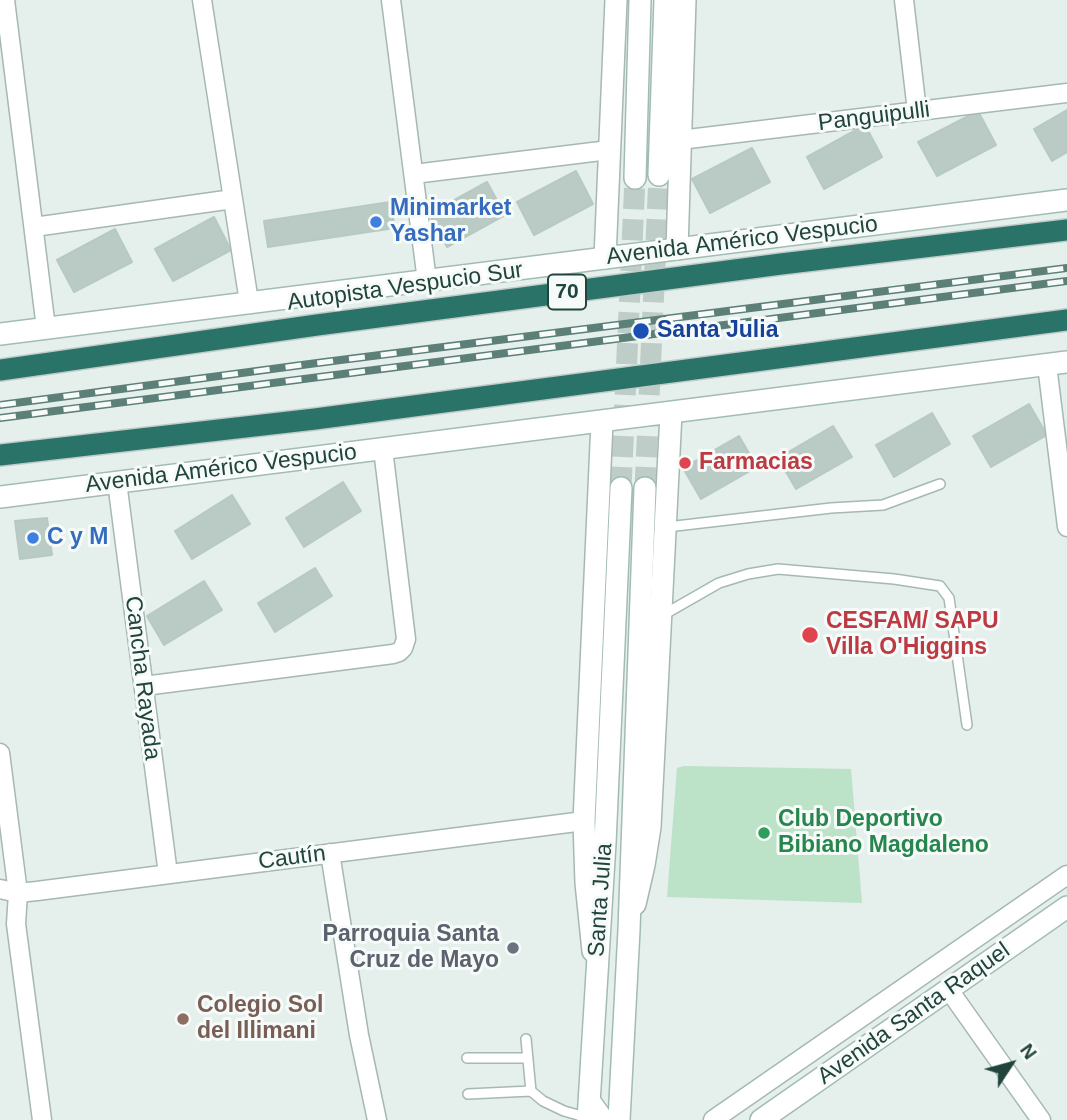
<!DOCTYPE html>
<html>
<head>
<meta charset="utf-8">
<style>
	body { margin:0 }
	#map { position:relative; width:1067px; height:1120px; overflow:hidden; background:#e5efeb; font-family:Arial,sans-serif }
	canvas { display:block }
	.north { position:absolute; left:976px; top:1029px; width:70px; height:70px; -webkit-text-stroke:5px #f6fbf9; paint-order:stroke; rotate:54deg; font-size:19px; font-weight:700; line-height:28px; text-align:center; color:#21443c }
	.north::after { content:''; display:block; margin:auto; width:24px; height:32px; background:#21443c; clip-path:polygon(50% 0,100% 100%,50% 72%,0 100%) }
</style>
</head>
<body>
<div id="map">
<canvas width="1067" height="1120"></canvas>
<div class="north">N</div>
</div>
<script>
const g = document.querySelector('canvas').getContext('2d');
g.lineJoin = 'round';
function fill(path, color) { g.fillStyle = color; g.fill(path, 'evenodd'); }
const toPath = rows => new Path2D(rows.map(r => 'M' + r).join(''));
function strokePath(path, color, width, dash) { g.strokeStyle = color; g.lineWidth = width; g.lineCap = dash ? 'butt' : 'round'; g.setLineDash(dash || []); g.stroke(path); }
function drawText(font, color, halo, rows, align = 'center') {
  g.font = font + ' Arial,sans-serif'; g.lineWidth = 6; g.setLineDash([]); g.textBaseline = 'middle'; g.strokeStyle = halo; g.fillStyle = color; for (const [text, x, y, turn = 0] of rows) {
    g.save(); g.translate(x, y); g.rotate((+turn || 0) * Math.PI / 180); g.textAlign = isNaN(turn) ? turn : align; if (halo) g.strokeText(text, 0, 0); g.fillText(text, 0, 0); g.restore();
  }
}
fill(toPath([
	[684,766,851,769,862,903,667,897,677,768]
]), '#bce2c8');
const building = toPath([
	[1067,110,1067,152,1052,161,1034,129,1067,110],
	[978,111,996,145,937,176,918,142,978,111],
	[865,125,882,157,824,189,807,157,865,125],
	[752,148,770,182,710,213,692,179,752,148],
	[576,171,593,204,534,235,517,202,576,171],
	[487,182,505,215,447,247,429,214,487,182],
	[390,202,395,228,268,247,264,221,390,202],
	[214,217,231,250,173,281,155,249,214,217],
	[115,229,132,262,74,292,57,260,115,229],
	[1029,404,1047,435,991,467,973,436,1029,404],
	[932,413,950,444,894,477,876,445,932,413],
	[833,426,852,457,796,489,778,458,833,426],
	[739,436,757,467,701,499,683,468,739,436],
	[343,482,361,511,304,547,286,518,343,482],
	[232,495,250,524,192,559,175,531,232,495],
	[47,518,52,555,20,559,15,521,47,518],
	[315,568,332,596,275,632,258,603,315,568],
	[204,581,222,610,164,645,147,616,204,581]
]);
fill(building, '#b9cbc4');
strokePath(building, '#b6cac3', 2);
strokePath(toPath([
	[621,488,635,178],
	[645,488,659,175]
]), '#becdc8', 21, [21, 10]);
const service = toPath([
	[667,527,831,508,883,505,940,484],
	[663,615,719,583,748,574,778,569,894,579,940,586,949,598,967,725],
	[526,1039,531,1091],
	[467,1058,528,1058],
	[468,1094,531,1091,543,1101,564,1111,589,1118]
]);
const minor = toPath([
	[5,0,46,328],
	[202,0,249,302],
	[391,0,427,281],
	[904,0,917,111],
	[680,140,1067,93],
	[414,174,609,150],
	[34,227,233,199],
	[1047,365,1067,527],
	[117,482,168,874],
	[144,686,393,654,399,652,403,648,406,639,383,449],
	[0,753,18,893,16,924,42,1120],
	[330,853,359,1035,377,1120],
	[0,889,18,893,37,891,584,821],
	[949,990,1041,1120],
	[713,1120,1067,875]
]);
const tertiary = toPath([
	[677,249,685,0],
	[605,258,616,0],
	[635,904,644,865,650,827,671,413],
	[593,951,586,883,584,821,602,422],
	[590,1102,603,1120]
]);
const secondary = toPath([
	[659,175,665,0],
	[635,178,640,0],
	[0,334,1067,200],
	[0,497,1067,362],
	[588,1120,605,843,621,488],
	[619,1120,629,930,645,488],
	[761,1120,1067,907]
]);
const motorway = toPath([
	[0,370,317,325,781,264,1067,230],
	[0,455,315,419,1067,320]
]);
strokePath(service, '#a6b8b3', 12);
strokePath(minor, '#a6b8b3', 21);
strokePath(tertiary, '#a6b8b3', 24);
strokePath(secondary, '#a2bcb4', 24);
strokePath(motorway, '#c1cbc8', 24);
strokePath(service, '#fff', 9);
strokePath(minor, '#fff', 18);
strokePath(tertiary, '#fff', 21);
strokePath(secondary, '#fff', 21);
strokePath(motorway, '#2a7368', 21);
const rail = toPath([
	[0,405,317,363,1067,268],
	[0,418,1067,281]
]);
strokePath(rail, '#5c7f77', 8);
strokePath(rail, '#f6fbf9', 5, [16]);
for (const [x, y, r, color] of [
	[376,222,7,"#3f7fe0"],
	[641,331,9,"#1a4fb4"],
	[685,463,7,"#e0444e"],
	[33,538,7,"#3f7fe0"],
	[810,635,9,"#e0444e"],
	[764,833,7,"#2e9e5b"],
	[513,948,7,"#6b7280"],
	[183,1019,7,"#8d6e63"]
]) { const dot = new Path2D(); dot.arc(x, y, r, 0, 2 * Math.PI); g.fillStyle = color; g.fill(dot); strokePath(dot, '#f6fbf9', 2.5); }
for (const [x, y, w] of [
	[567,292,38]
]) { const box = new Path2D(); box.roundRect(x - w / 2, y - 17.5, w, 35, 5); g.fillStyle = '#f6fbf9'; g.fill(box); strokePath(box, '#21443c', 2); }
drawText('bold 21px', '#21443c', null, [
	["70",567,292]
]);
drawText('23px', '#21443c', '#f6fbf9', [
	["Panguipulli",874,117,-7],
	["Avenida Américo Vespucio",742,241,-7],
	["Autopista Vespucio Sur",405,287,-8],
	["Avenida Américo Vespucio",221,469,-7],
	["Cancha Rayada",142,678,83],
	["Cautín",292,858,-7],
	["Santa Julia",601,900,-86],
	["Avenida Santa Raquel",914,1014,-35]
]);
drawText('bold 23px', '#366cbe', '#f6fbf9', [
	["Minimarket",390,209],
	["Yashar",390,235],
	["C y M",47,538]
], 'left');
drawText('bold 23px', '#164399', '#f6fbf9', [
	["Santa Julia",657,331]
], 'left');
drawText('bold 23px', '#be3a42', '#f6fbf9', [
	["Farmacias",699,463],
	["CESFAM/ SAPU",826,622],
	["Villa O'Higgins",826,648]
], 'left');
drawText('bold 23px', '#27864d', '#f6fbf9', [
	["Club Deportivo",778,820],
	["Bibiano Magdaleno",778,846]
], 'left');
drawText('bold 23px', '#5b616d', '#f6fbf9', [
	["Parroquia Santa",499,935],
	["Cruz de Mayo",499,961]
], 'right');
drawText('bold 23px', '#785e54', '#f6fbf9', [
	["Colegio Sol",197,1006],
	["del Illimani",197,1032]
], 'left');
</script>
</body>
</html>
